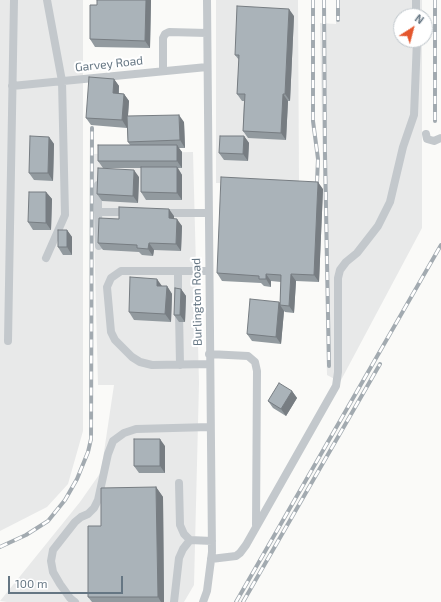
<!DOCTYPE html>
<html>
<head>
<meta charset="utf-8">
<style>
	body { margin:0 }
	#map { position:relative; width:441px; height:602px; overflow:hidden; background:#fafaf8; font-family:"Exo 2",sans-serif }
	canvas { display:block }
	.north { position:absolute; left:393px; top:8px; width:40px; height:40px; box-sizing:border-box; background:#fff; border:1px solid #c1c8cd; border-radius:50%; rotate:36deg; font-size:11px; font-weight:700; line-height:16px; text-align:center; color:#657683 }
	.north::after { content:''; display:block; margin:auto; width:14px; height:18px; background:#e4572e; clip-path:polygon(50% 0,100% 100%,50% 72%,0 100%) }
	.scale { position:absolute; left:8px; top:576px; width:115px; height:18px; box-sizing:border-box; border:2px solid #657683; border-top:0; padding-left:5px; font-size:12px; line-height:14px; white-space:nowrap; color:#657683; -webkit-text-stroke:3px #fff; paint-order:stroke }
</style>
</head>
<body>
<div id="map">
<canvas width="441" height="602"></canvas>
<div class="north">N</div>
<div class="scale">100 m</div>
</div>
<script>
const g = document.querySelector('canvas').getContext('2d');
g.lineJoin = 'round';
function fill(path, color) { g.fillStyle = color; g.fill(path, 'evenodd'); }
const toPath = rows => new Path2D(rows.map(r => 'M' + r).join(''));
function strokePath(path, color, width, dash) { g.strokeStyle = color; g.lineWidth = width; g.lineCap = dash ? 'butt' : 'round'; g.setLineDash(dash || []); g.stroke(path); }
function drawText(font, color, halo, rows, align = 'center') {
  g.font = font + ' "Exo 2",sans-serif'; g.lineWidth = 4; g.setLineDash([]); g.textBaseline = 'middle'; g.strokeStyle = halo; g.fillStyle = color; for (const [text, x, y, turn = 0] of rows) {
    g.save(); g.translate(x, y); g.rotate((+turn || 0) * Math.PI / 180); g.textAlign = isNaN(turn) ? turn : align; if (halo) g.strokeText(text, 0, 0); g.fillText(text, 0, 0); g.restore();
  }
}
fill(toPath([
	[0,0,83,0,83,431,68,484,47,507,0,531],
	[216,0,298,0,299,184,216,183],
	[336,0,422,0,422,16,401,16,401,40,422,40,422,228,340,382,327,375,320,23,336,24],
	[193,152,199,383,194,585,184,602,7,602,0,601,80,502,101,472,114,385,98,385,92,154]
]), '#e8e9e9');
strokePath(toPath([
	[416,0,416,16],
	[163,71,163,38,165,34,169,32,207,33],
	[12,86,207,67],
	[426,134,427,139,434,141,441,138],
	[98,185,98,212,129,212],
	[98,212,99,246],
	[161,213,208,213],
	[46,258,65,215,62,81,47,0],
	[178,271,178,298],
	[208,271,121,271,111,278,107,287,111,332,115,340,132,357,140,362,152,365,209,364],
	[179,311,180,365],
	[8,341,14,0],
	[209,354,248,356,255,362,257,371,256,525],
	[179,483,180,525,184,534,190,540],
	[211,559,236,556,240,553,246,545,336,386,338,372,338,278,340,270,346,262,357,253,378,226,390,202,403,147,414,115,417,40],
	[75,602,70,598,60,584,53,572,51,561,53,550,75,522,81,517,88,514,94,508,98,500,108,454,113,441,124,433,136,429,210,427],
	[174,602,179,558,183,549,190,540,212,541],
	[203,602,207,591,212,552,207,0]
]), '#c3c8cc', 8);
const rail = toPath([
	[313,0,313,121,318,159,317,182],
	[324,0,325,154,329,366],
	[338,0,338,20],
	[435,0,435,121],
	[0,547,26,535,48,521,65,500,77,479,88,452,91,439,92,128],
	[236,602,441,245],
	[243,602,380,364]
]);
strokePath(rail, '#a2aab0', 4);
strokePath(rail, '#fff', 2.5, [8]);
fill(toPath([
	[151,0,150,48,95,47,90,39,97,5],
	[294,16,290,101,288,101,286,140,248,138,243,131,244,101,242,101,237,94,239,60,235,55],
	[114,79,119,86,119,93,124,94,129,101,128,116,184,122,185,148,178,148,182,152,182,168,178,168,182,175,182,200,146,200,141,192,141,168,103,168,98,161,130,145,128,142,127,128,91,125,86,118],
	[244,136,249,143,248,161,224,160,219,153],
	[49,137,54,144,53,181,34,180,29,173],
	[139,177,138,203,102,201,97,194],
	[323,189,319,282,296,281,294,313,285,312,284,311,281,344,252,341,247,334,279,302,280,303,281,282,271,281,271,287,264,286,261,283,222,281,217,273],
	[46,192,52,199,51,230,33,230,28,222],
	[174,216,174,219,182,226,181,251,154,250,153,256,142,255,139,252,103,250,98,243,119,219],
	[67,230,72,237,72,255,63,255,58,247],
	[162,286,167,286,172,294,171,322,134,320,129,312],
	[181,289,186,296,185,322,179,322,174,315],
	[292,391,297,398,286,416,273,408,268,401],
	[165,446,165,473,139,473,134,466],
	[156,487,163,497,164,602,92,602,88,597,101,526]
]), '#929a9f');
fill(toPath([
	[146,0,151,0,150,48,145,41],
	[289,9,294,16,290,101,285,94],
	[114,79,119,86,118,100,113,93],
	[124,94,129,101,127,128,122,120],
	[283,94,288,101,286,140,281,133],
	[179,115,184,122,185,148,180,140],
	[244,136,249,143,248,161,243,154],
	[49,137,54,144,53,181,48,173],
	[177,145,182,152,182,168,177,161],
	[177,167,182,175,182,200,177,193],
	[134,170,139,177,138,203,133,196],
	[318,182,323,189,319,282,314,275],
	[46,192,52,199,51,230,46,223],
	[169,209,174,216,174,225,169,218],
	[177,219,182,226,181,251,176,244],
	[67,230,72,237,72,255,67,247],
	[149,243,154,250,153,256,148,249],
	[266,274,271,281,271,287,266,279],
	[291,274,296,281,294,313,289,306],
	[157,279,162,286,157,286],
	[167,286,172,294,171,322,165,314],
	[181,289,186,296,185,322,180,315],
	[279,302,282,305,280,305,284,311,281,344,276,337],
	[292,391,297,398,286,416,281,409],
	[160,439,165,446,165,473,160,466],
	[156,487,163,497,164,602,161,602,158,597]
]), '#777d82');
const building = toPath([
	[97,0,146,0,145,41,90,39,90,5,97,5,97,0],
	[237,6,289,9,285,94,283,94,281,133,243,131,245,94,237,94,239,55,235,55,237,6],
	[89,77,114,79,113,93,124,94,122,120,86,118,89,77],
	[179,115,180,140,128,142,127,116,179,115],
	[30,136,49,137,48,173,29,173,30,136],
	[220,136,244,136,243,154,219,153,220,136],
	[98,145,177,145,177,161,98,161,98,145],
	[141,167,177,167,177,193,141,192,141,167],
	[98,168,134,170,133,196,97,194,98,168],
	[221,177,318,182,314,275,291,274,289,306,280,305,281,275,266,274,266,279,259,279,259,276,217,273,221,177],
	[29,192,46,192,46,223,28,222,29,192],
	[119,207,169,209,169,218,177,219,176,244,149,243,148,249,137,248,137,245,98,243,99,218,119,219,119,207],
	[58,230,67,230,67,247,58,247,58,230],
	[130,277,157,279,157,286,167,286,165,314,129,312,130,277],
	[175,288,181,289,180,315,174,315,175,288],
	[250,299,279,302,276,337,247,334,250,299],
	[279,383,292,391,281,409,268,401,279,383],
	[134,439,160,439,160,466,134,466,134,439],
	[156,487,158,597,88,597,88,526,101,526,101,488,156,487]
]);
fill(building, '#aab3b9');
strokePath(building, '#777d82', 1);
drawText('12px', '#657683', '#fff', [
	["Garvey Road",109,64,-6],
	["Burlington Road",197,302,-91]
]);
</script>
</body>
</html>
